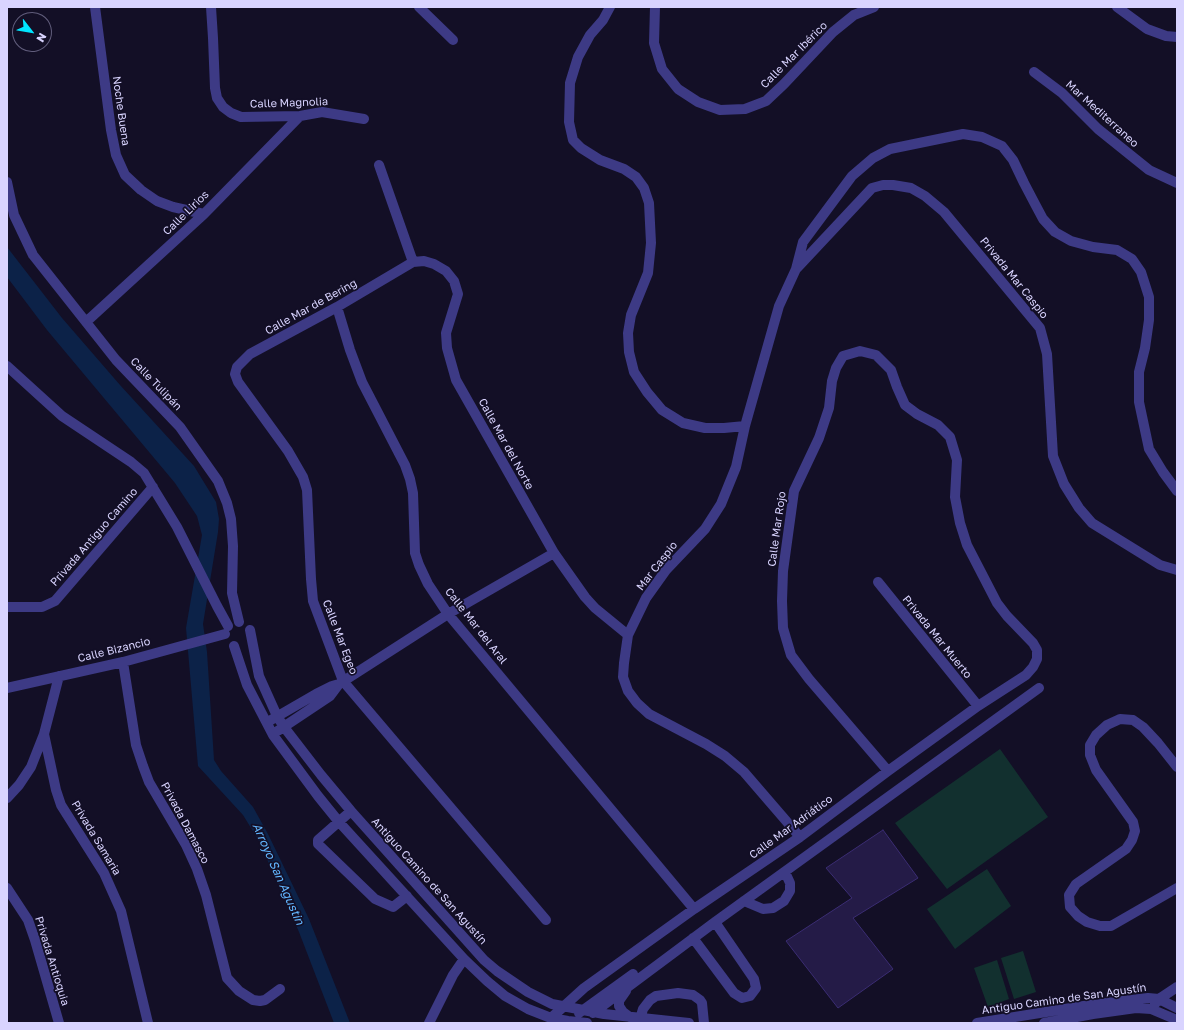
<!DOCTYPE html>
<html>
<head>
<meta charset="utf-8">
<style>
	body { margin:0 }
	#map { position:relative; width:1184px; height:1030px; overflow:hidden; background:#130f26; font-family:"Golos Text",sans-serif }
	canvas { display:block }
	.frame { position:absolute; inset:0; border:8px solid #d9d4ff; pointer-events:none }
	.north { position:absolute; left:12px; top:12px; width:40px; height:40px; box-sizing:border-box; background:#130f26; border:1px solid #625e7d; border-radius:50%; rotate:121deg; font-size:11px; font-weight:700; line-height:16px; text-align:center; color:#d9d4ff }
	.north::after { content:''; display:block; margin:auto; width:14px; height:18px; background:#00e5ff; clip-path:polygon(50% 0,100% 100%,50% 72%,0 100%) }
</style>
</head>
<body>
<div id="map">
<canvas width="1184" height="1030"></canvas>
<div class="frame"></div>
<div class="north">N</div>
</div>
<script>
const g = document.querySelector('canvas').getContext('2d');
g.lineJoin = 'round';
function fill(path, color) { g.fillStyle = color; g.fill(path, 'evenodd'); }
const toPath = rows => new Path2D(rows.map(r => 'M' + r).join(''));
function strokePath(path, color, width, dash) { g.strokeStyle = color; g.lineWidth = width; g.lineCap = dash ? 'butt' : 'round'; g.setLineDash(dash || []); g.stroke(path); }
function drawText(font, color, halo, rows, align = 'center') {
  g.font = font + ' "Golos Text",sans-serif'; g.lineWidth = 3.5; g.setLineDash([]); g.textBaseline = 'middle'; g.strokeStyle = halo; g.fillStyle = color; for (const [text, x, y, turn = 0] of rows) {
    g.save(); g.translate(x, y); g.rotate((+turn || 0) * Math.PI / 180); g.textAlign = isNaN(turn) ? turn : align; if (halo) g.strokeText(text, 0, 0); g.fillText(text, 0, 0); g.restore();
  }
}
fill(toPath([
	[1000,749,1048,817,947,889,895,823],
	[987,869,1011,906,955,949,927,909],
	[1023,951,1036,992,1014,999,1001,958],
	[997,960,1009,999,988,1007,974,968]
]), '#12302f');
fill(toPath([
	[7,247,62,318,120,385,194,466,216,502,219,519,218,532,203,624,207,652,214,760,221,771,253,807,268,834,309,919,350,1023,334,1023,299,932,259,841,243,815,198,766,186,628,202,535,197,516,175,483,47,330,7,277]
]), '#0c2248');
const building = toPath([
	[883,830,918,878,853,918,893,969,838,1008,786,941,852,898,826,868,883,830]
]);
fill(building, '#241b47');
strokePath(building, '#3b2d73', 1);
strokePath(toPath([
	[95,7,111,130,116,155,125,175,141,190,157,201,173,207,204,214],
	[211,7,213,38,215,88,217,98,223,107,231,113,241,117,300,116,322,112,364,119],
	[419,7,453,40],
	[610,7,603,20,590,35,578,57,570,83,569,122,573,140,581,148,600,160,624,169,636,177,644,188,649,203,651,243,648,273,631,315,628,333,629,352,634,372,647,392,662,410,683,423,705,428,724,428,745,426],
	[655,7,654,43,662,69,678,89,698,102,720,110,745,109,766,101,784,84,833,32,854,15,874,7],
	[1117,7,1147,29,1166,36,1177,37],
	[1034,72,1062,93,1098,129,1149,170,1177,183],
	[379,165,413,262],
	[7,182,14,215,33,255,116,360,180,427,218,481,227,503,231,519,233,546,232,593,239,622],
	[797,268,872,188,883,185,893,185,911,188,925,196,944,212,1040,328,1047,354,1053,456,1064,484,1079,508,1092,523,1160,565,1177,570],
	[337,307,350,350,362,382,405,465,410,479,413,493,415,553,419,565,428,584,448,614,694,909],
	[86,322,204,214,300,116],
	[7,366,62,416,131,462,144,473,177,527,217,606,228,626],
	[878,582,978,706],
	[7,607,42,607,55,601,153,487],
	[250,630,259,676,277,716,284,727,321,775,351,811,484,960,497,971,528,992,552,1004,604,1014,689,1023],
	[234,646,247,685,273,735,318,796,339,822,464,959,487,981,505,996,528,1009,551,1018,568,1021,587,1023],
	[123,662,136,745,143,766,149,782,186,845,197,869,206,895,227,978,239,991,253,1000,260,1001,265,1000,280,989],
	[7,688,123,662,225,634],
	[271,720,316,694,332,686,339,684,448,614,554,553],
	[279,730,330,696,339,684],
	[44,734,56,790,61,805,104,873,121,911,148,1023],
	[1177,767,1158,743,1143,727,1133,720,1120,719,1107,725,1096,735,1090,745,1090,755,1096,770,1133,822,1135,831,1132,840,1126,849,1076,884,1069,895,1070,907,1078,916,1087,922,1100,926,1111,926,1177,888],
	[7,798,19,785,31,767,44,734,59,676],
	[351,811,318,840,318,844,375,899,393,907,407,896],
	[800,837,744,772,725,756,706,744,649,714,637,703,628,691,623,677,624,663,628,635,646,598,666,570,705,529,721,504,736,467,745,426,779,306,796,269,803,242,852,176,873,158,890,149,963,134,982,137,1002,146,1013,160,1024,183,1035,204,1043,219,1055,232,1071,241,1093,247,1117,250,1132,259,1141,272,1149,297,1149,320,1145,348,1139,372,1139,402,1149,449,1163,472,1177,491],
	[7,888,28,920,35,940,59,1023],
	[744,901,763,909,773,908,784,901,790,891,790,883,785,872],
	[546,920,343,681,313,601,311,579,307,490,303,477,288,451,238,382,235,374,237,367,250,354,337,307,413,262,424,261,434,264,446,271,454,281,458,294,446,333,447,348,456,380,554,553,585,597,595,608,628,635],
	[693,938,734,993,742,998,750,996,756,988,754,979,715,922],
	[626,991,619,1001,619,1006,623,1012,631,1018],
	[1155,1004,1159,999,1177,987],
	[579,1013,633,974],
	[593,1013,715,922,1039,688],
	[551,1018,584,988,694,909,800,837,888,771,978,706,1026,675,1033,667,1037,659,1037,650,1033,643,1007,616,997,603,967,545,960,523,955,497,957,460,950,437,938,425,917,414,905,405,897,387,891,370,876,355,860,351,843,356,836,368,832,381,829,408,819,438,794,491,783,571,782,601,783,628,791,655,809,679,888,771],
	[640,1019,643,1009,650,1000,656,996,678,993,693,995,700,1000,702,1003,704,1023],
	[429,1023,453,975,464,959],
	[977,1023,1090,1005,1148,998,1159,999,1177,1008],
	[1044,1023,1093,1014,1136,1008,1151,1009,1177,1020]
]), '#3d3a85', 10);
drawText('11px', '#d9d4ff', '#130f26', [
	["Calle Mar Ibérico",794,55,-45],
	["Calle Magnolia",289,103,-2],
	["Noche Buena",121,111,82],
	["Mar Mediterraneo",1102,114,42],
	["Calle Lirios",186,213,-44],
	["Privada Mar Caspio",1014,278,51],
	["Calle Mar de Bering",311,307,-29],
	["Calle Tulipán",156,384,46],
	["Calle Mar del Norte",506,444,61],
	["Calle Mar Rojo",777,529,-82],
	["Privada Antiguo Camino",94,537,-49],
	["Mar Caspio",657,566,-52],
	["Calle Mar del Aral",476,626,52],
	["Calle Mar Egeo",340,637,69],
	["Privada Mar Muerto",937,637,51],
	["Calle Bizancio",114,650,-14],
	["Privada Damasco",185,823,62],
	["Calle Mar Adriático",791,827,-36],
	["Privada Samaria",96,838,59],
	["Antiguo Camino de San Agustín",429,881,48],
	["Privada Antioquia",52,961,73],
	["Antiguo Camino de San Agustín",1064,999,-8]
]);
drawText('italic 12px', '#62b6ff', '#130f26', [
	["Arroyo San Agustin",278,874,66]
]);
</script>
</body>
</html>
